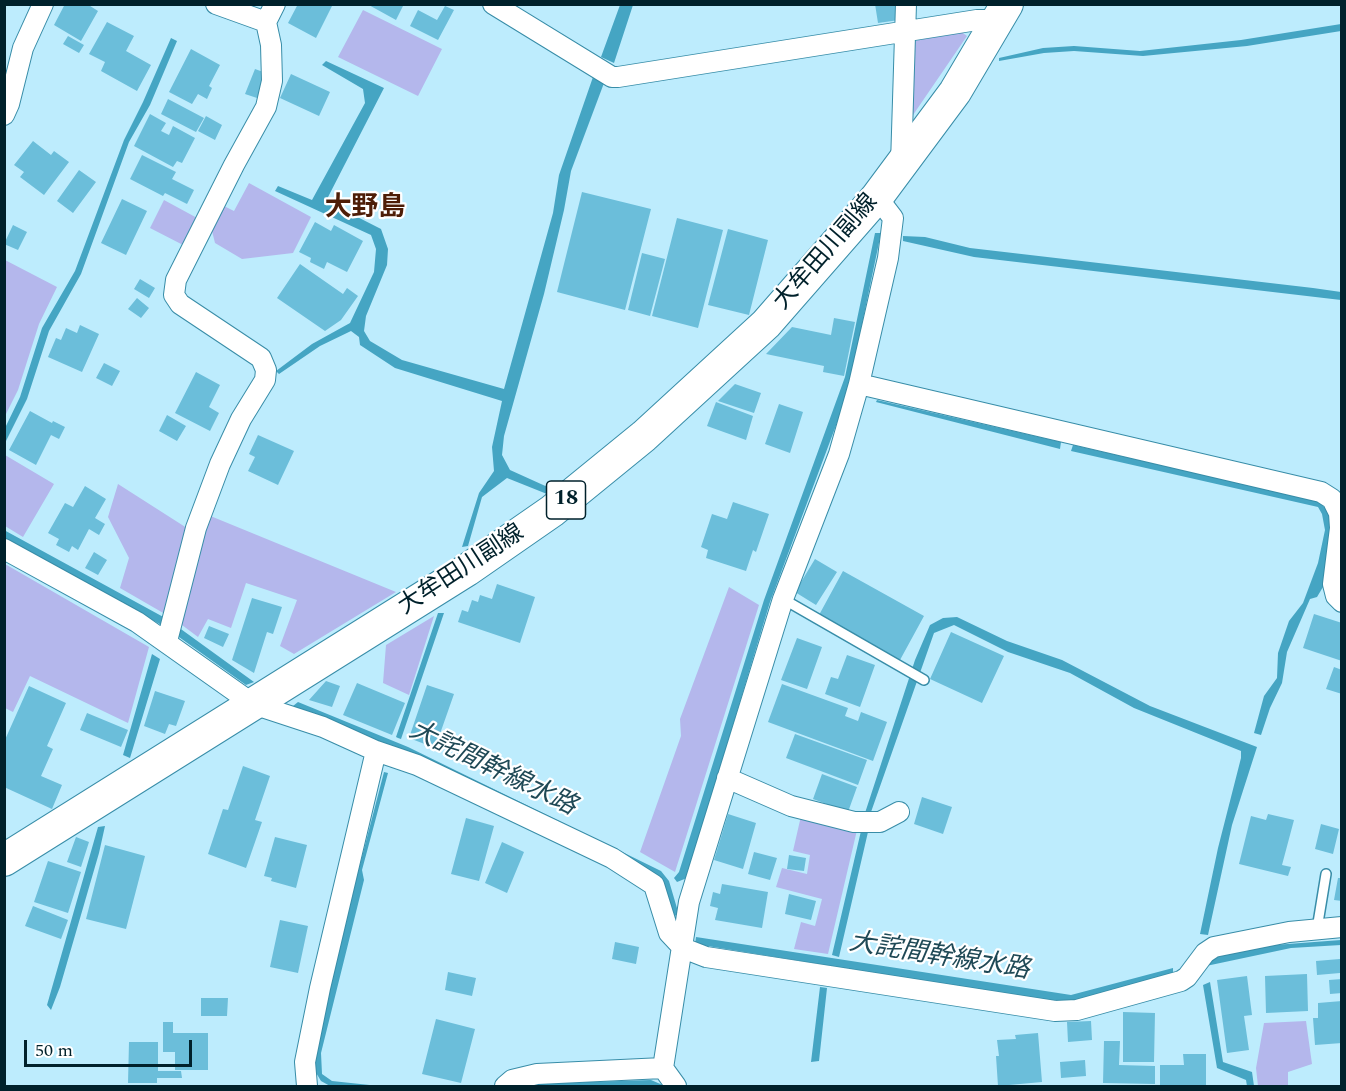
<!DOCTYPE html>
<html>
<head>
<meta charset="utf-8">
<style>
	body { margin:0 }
	#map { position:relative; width:1346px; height:1091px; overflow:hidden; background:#bdecfd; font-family:Spectral,serif }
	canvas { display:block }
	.frame { position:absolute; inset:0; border:6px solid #00212b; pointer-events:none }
	.scale { position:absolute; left:24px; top:1040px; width:168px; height:27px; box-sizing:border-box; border:3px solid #00212b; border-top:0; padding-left:8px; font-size:18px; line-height:21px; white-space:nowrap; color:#00212b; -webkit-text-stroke:4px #fff; paint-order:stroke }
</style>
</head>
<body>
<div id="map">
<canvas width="1346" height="1091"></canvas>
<div class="frame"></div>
<div class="scale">50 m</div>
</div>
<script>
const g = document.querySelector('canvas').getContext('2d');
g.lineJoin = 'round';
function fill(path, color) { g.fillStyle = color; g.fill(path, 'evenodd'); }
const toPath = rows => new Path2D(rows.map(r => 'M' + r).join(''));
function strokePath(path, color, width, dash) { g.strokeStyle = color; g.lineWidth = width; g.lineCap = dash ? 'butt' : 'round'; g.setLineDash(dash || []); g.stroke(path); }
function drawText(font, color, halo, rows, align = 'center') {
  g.font = font + ' Spectral,"Noto Sans JP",serif'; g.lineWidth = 4.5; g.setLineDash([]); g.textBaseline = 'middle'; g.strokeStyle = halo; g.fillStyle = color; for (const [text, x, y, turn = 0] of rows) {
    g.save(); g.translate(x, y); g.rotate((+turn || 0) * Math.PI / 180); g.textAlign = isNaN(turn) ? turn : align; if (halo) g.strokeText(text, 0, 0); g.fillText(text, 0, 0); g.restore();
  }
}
fill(toPath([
	[363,10,442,49,418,96,338,57],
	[960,31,967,36,913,115,907,110,910,42],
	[249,183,311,217,293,253,242,259,215,243,211,227,222,205,234,211],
	[164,200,199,219,185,246,150,228],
	[5,260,57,287,39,324,18,390,5,416],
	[5,455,54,484,23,537,5,526],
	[118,484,190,530,165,614,120,588,129,558,108,517],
	[208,515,396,592,294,654,280,646,297,600,246,583,231,628,208,619,198,637,178,622],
	[5,564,149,647,128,723,30,676,13,712,5,708],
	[729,587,759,605,675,872,640,852,681,736,680,719],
	[434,616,409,695,383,683,386,645],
	[801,816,857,830,828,954,794,949,801,922,815,926,822,899,776,887,782,868,807,874,810,855,793,851],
	[1306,1021,1312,1064,1288,1072,1288,1086,1258,1086,1256,1068,1264,1023]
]), '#b4b7ec');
fill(toPath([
	[620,5,633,5,614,63,601,57],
	[1341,24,1341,31,1247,46,1143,56,1074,51,1044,53,999,61,999,58,1043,48,1074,46,1140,51,1241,40],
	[171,38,177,41,150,105,129,142,81,274,49,331,27,399,5,443,5,428,20,397,42,328,75,271,124,140,143,102],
	[326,61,384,88,326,201,381,229,388,249,387,265,366,316,364,331,370,341,402,360,504,389,553,213,559,175,593,77,604,83,571,171,564,210,544,294,504,436,502,455,510,470,552,489,547,494,507,478,482,497,468,546,462,547,479,493,494,471,492,447,502,401,395,368,360,345,359,337,351,331,320,346,279,374,276,371,312,344,350,323,374,272,376,249,371,235,275,191,278,186,312,200,365,103,363,89,322,65],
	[875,233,881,233,847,396,770,602,687,878,677,882,674,878,679,872,764,600,845,377],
	[903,236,925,237,970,248,1313,288,1341,292,1341,300,974,257,903,241],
	[877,400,1061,442,1060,449,876,402],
	[1073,445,1318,501,1326,509,1331,517,1330,534,1323,587,1317,597,1310,599,1287,652,1282,683,1270,708,1261,735,1254,733,1264,696,1277,678,1278,653,1289,621,1303,603,1318,563,1325,530,1322,514,1318,507,1071,451],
	[4,530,167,619,254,682,246,685,165,627,5,539],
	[438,613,444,613,401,739,398,738,396,737],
	[957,617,1007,641,1062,660,1150,706,1257,747,1232,825,1208,935,1200,934,1218,848,1241,758,1241,751,1134,708,1070,673,1008,652,954,625,934,633,871,812,865,813,915,660,930,625,943,618],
	[152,654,160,659,130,758,123,755],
	[298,702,408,747,661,871,669,881,679,915,673,916,666,890,406,754,293,706],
	[384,772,388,773,362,870,364,880,321,1053,322,1074,332,1081,379,1086,330,1086,321,1081,315,1071,315,1054,357,876],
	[105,826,99,853,60,987,51,1010,47,1005,98,827],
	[861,831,868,832,839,957,832,955],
	[696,937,1071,995,1173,968,1173,975,1074,1001,1053,1002,695,944],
	[1341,940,1341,945,1291,948,1206,966,1206,960,1261,946],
	[1210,982,1223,1062,1252,1072,1254,1086,1247,1086,1246,1080,1217,1068,1203,985],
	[820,987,827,988,819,1061,811,1062],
	[651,1080,665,1086,525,1086,526,1084]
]), '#45a5c3');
fill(toPath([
	[65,4,87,4,98,11,81,41,54,25],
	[298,4,333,4,316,38,288,23],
	[367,4,404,4,396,20],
	[875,4,900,4,899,20,878,23],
	[445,6,454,10,438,40,410,26,418,10,437,20],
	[107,22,134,36,126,51,151,65,137,91,101,71,105,62,89,54],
	[68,36,84,45,79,53,63,44],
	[191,49,220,65,209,86,212,88,207,99,198,94,192,104,169,92],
	[255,69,266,73,257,98,245,94],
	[291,74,330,92,319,116,280,98],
	[168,99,204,118,196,132,161,114],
	[150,114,166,123,161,131,169,135,173,126,195,138,182,163,177,161,173,167,134,146],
	[206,116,222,125,215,140,198,131],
	[33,141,51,155,54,151,69,162,44,195,20,177,24,172,14,165],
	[142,155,176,172,172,179,194,190,187,204,165,193,163,196,130,179],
	[79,170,96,182,73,213,57,201],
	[582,192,651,209,625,310,557,292],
	[122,199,147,211,126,255,101,243],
	[677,218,723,230,698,328,652,316],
	[315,222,331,231,334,225,363,241,347,272,327,262,324,269,310,262,311,258,299,252],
	[13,225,27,232,18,250,4,244],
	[728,229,768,240,749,315,708,305],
	[642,253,665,259,650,316,628,310],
	[300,264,343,294,347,288,358,296,341,320,325,331,277,298],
	[140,279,155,288,149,298,134,289],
	[137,298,149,308,141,318,128,309],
	[834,318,855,322,844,376,823,372,824,366,766,354,792,327,831,335],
	[80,325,99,334,82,372,48,357,56,338,61,340,66,328,77,333],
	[104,363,120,371,112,386,96,378],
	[196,372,220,385,209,407,219,413,210,431,175,413],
	[735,384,761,393,754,413,718,401],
	[716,402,753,416,746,440,707,426],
	[779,404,803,412,790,453,765,444],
	[30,411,52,423,53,421,65,427,59,439,51,435,36,465,9,450],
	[167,415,186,426,177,441,159,431],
	[258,435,294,451,278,485,248,471,255,457,249,454],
	[85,486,106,499,95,518,105,524,99,535,89,529,78,550,72,546,69,552,56,545,59,539,48,533,65,503,73,507],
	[733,502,769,514,756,552,753,550,746,571,706,558,708,550,701,547,712,514,727,519],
	[94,552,107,560,98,575,85,568],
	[815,559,837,572,816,605,795,592],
	[843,571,924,616,900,660,819,615],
	[497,584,535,597,520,643,458,622,462,610,468,612,472,600,478,602,480,595,492,599],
	[252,598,282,607,273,634,267,632,254,673,232,660],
	[1314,614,1342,623,1342,661,1303,648],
	[209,626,229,634,223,647,204,638],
	[951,632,1004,656,982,703,930,679],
	[797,638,822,647,807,689,781,680],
	[847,655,875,665,860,707,825,694,831,677,838,679],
	[1334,667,1342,670,1342,694,1326,689],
	[326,681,340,686,332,707,309,700],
	[357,683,405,703,392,735,343,715],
	[782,684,848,708,845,716,858,721,861,712,887,722,873,761,768,722],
	[427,685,454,694,435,748,409,738],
	[29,686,66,703,47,746,53,749,41,776,62,785,52,809,4,787,4,742],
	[155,691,185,701,176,726,169,724,165,734,144,726],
	[87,713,128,730,121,747,80,730],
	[795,734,867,760,858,785,786,758],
	[243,766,270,776,255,820,262,822,246,868,208,854,223,809,228,810],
	[822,774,857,787,848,812,813,799],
	[922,797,952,807,943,834,914,824],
	[728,814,756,823,743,869,714,860],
	[1268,814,1294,820,1282,865,1291,867,1288,876,1239,864,1251,816,1266,820],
	[466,818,494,826,479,881,451,874],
	[1321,824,1339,829,1333,854,1315,849],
	[76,837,89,842,81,867,67,862],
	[275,837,307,845,296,888,271,881,272,878,264,876],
	[502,842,524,852,507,893,485,883],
	[105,845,145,856,126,929,86,919],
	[754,852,777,858,770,880,748,874],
	[789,855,806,858,804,871,787,869],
	[48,861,81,872,68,913,34,902],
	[1338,878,1342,878,1342,901,1334,900],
	[722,884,768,892,762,928,715,920,718,908,710,906,713,892,720,894],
	[789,894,816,901,811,920,785,914],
	[33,906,68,920,61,939,25,926],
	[280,920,308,926,298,973,270,967],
	[615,942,639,947,636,964,612,959],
	[1340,959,1340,973,1317,975,1316,961],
	[448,972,476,978,472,996,445,990],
	[1307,974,1308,1011,1266,1013,1265,976],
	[1247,976,1252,1015,1244,1016,1249,1050,1227,1053,1217,980],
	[1342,979,1342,993,1330,994,1329,980],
	[201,998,228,998,227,1016,201,1016],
	[1342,1001,1342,1043,1315,1045,1313,1018,1318,1018,1318,1003],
	[1123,1012,1155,1013,1154,1062,1123,1062],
	[436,1019,475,1029,461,1083,422,1074],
	[1091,1021,1092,1040,1068,1042,1067,1022],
	[163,1022,173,1022,173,1033,208,1033,208,1070,175,1070,175,1052,163,1052],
	[1038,1033,1042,1082,998,1086,996,1056,999,1056,997,1040,1016,1039,1015,1035],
	[1104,1041,1120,1041,1119,1065,1155,1066,1155,1084,1103,1083],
	[129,1042,158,1042,158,1071,181,1071,182,1078,157,1078,157,1083,128,1083],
	[1183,1054,1206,1054,1206,1086,1160,1086,1160,1065,1184,1065],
	[1085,1060,1086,1076,1061,1078,1060,1062]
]), '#6bbeda');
const lane = toPath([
	[783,599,924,680],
	[1317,929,1326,874]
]);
const street = toPath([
	[216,4,266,22,275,4],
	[493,4,612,77,618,77,977,20,999,20],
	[4,115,9,104,23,48,43,4],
	[901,164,906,4],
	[859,384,1321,492,1332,499,1339,513,1340,528,1333,584,1336,596,1342,602],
	[4,549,137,622,253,704,323,727,376,751,417,765,612,858,654,885,669,933,683,948,706,957,1055,1011,1077,1010,1181,981,1187,977,1205,953,1214,947,1289,932,1342,927],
	[167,641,196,528,220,464,241,419,265,380,266,370,261,358,180,304,174,295,176,280,234,165,266,107,272,81,271,45,266,22],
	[727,778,791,806,854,822,880,822,899,812],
	[663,1068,676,1086],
	[307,1086,305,1062,320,988,376,751],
	[505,1086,512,1080,537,1074,663,1068,689,902,783,599,839,454,859,384,888,258,893,218,877,197]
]);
const primary = toPath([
	[4,860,467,570,552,511,644,436,766,324,877,197,955,92,1007,4]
]);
strokePath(lane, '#388da8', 12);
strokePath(street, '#388da8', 22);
strokePath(primary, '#388da8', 34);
strokePath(lane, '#fff', 9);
strokePath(street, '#fff', 20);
strokePath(primary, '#fff', 32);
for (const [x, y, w] of [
	[566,500,39]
]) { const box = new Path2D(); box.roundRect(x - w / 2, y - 19, w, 38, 4.5); g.fillStyle = '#fff'; g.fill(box); strokePath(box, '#00212b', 1.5); }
drawText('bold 22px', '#00212b', null, [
	["18",566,500]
]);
drawText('24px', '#00212b', '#fff', [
	["大牟田川副線",827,253,-49],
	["大牟田川副線",462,571,-33]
]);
drawText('italic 26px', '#1f4956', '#fff', [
	["大詫間幹線水路",492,770,26],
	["大詫間幹線水路",939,958,9]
]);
drawText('bold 27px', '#4d1d07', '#fff', [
	["大野島",365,210]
]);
</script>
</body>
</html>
